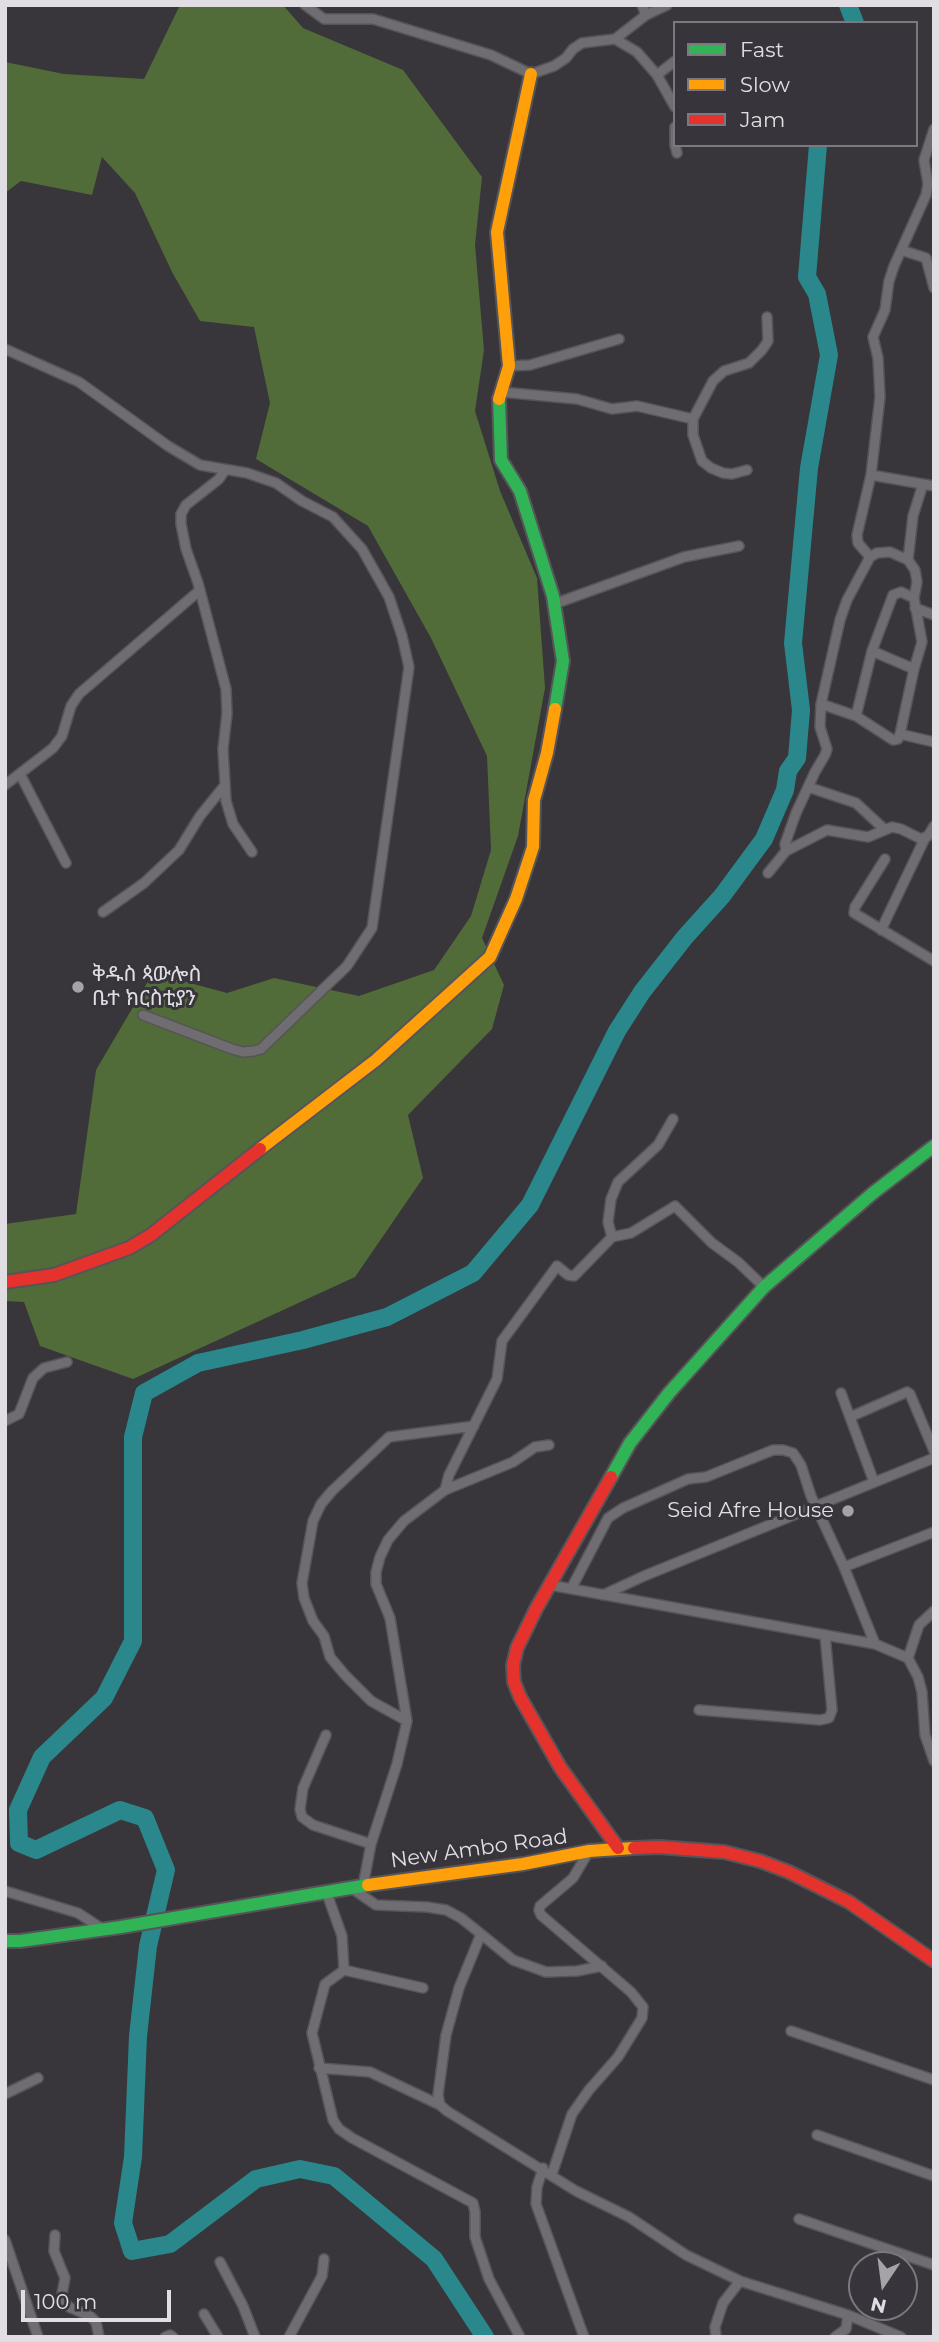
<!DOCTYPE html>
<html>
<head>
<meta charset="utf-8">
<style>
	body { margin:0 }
	#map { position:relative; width:939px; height:2342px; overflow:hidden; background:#38363a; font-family:Montserrat,sans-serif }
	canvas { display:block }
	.frame { position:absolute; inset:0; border:7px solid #e0dee3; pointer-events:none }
	.legend { position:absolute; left:673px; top:21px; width:245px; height:126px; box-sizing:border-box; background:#38343c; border:2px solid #7b787f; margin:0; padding:9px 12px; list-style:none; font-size:21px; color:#e0dee3 }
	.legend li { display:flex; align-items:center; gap:14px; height:35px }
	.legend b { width:35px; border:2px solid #7b787f }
	.north { position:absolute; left:848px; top:2251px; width:70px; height:70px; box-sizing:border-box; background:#38343c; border:2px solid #7b787f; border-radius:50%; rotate:193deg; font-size:19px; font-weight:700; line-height:28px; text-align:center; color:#e0dee3 }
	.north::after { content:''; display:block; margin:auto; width:24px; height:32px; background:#a5a3a8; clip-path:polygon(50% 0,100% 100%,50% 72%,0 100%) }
	.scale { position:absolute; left:21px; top:2290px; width:150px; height:32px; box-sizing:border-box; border:4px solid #e0dee3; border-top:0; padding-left:9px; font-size:21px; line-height:24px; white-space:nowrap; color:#e0dee3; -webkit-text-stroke:5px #38343c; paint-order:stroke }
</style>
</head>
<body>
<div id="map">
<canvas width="939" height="2342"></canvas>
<div class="frame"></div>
<ul class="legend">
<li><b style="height:9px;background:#30b455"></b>Fast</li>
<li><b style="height:9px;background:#ff9f0a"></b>Slow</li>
<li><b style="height:9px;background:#e5322d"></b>Jam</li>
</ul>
<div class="north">N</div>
<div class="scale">100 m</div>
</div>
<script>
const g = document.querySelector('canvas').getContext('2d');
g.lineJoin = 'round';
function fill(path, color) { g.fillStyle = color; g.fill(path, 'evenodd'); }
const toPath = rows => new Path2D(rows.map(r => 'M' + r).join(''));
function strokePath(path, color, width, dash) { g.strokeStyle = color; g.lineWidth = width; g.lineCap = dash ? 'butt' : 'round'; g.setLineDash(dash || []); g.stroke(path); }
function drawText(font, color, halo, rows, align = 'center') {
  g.font = font + ' Montserrat,"Noto Sans Ethiopic",sans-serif'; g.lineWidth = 6; g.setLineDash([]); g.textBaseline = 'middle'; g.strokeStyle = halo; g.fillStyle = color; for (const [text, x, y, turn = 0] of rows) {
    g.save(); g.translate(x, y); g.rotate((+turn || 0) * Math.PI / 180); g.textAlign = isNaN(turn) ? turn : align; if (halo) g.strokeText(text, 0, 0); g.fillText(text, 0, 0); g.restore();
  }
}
fill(toPath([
	[180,5,283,5,303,28,403,70,482,177,475,245,484,350,475,411,500,491,537,578,545,688,518,836,482,938,504,985,492,1029,408,1115,423,1178,355,1277,133,1379,40,1346,24,1302,5,1301,5,1224,76,1214,96,1070,153,973,227,993,274,978,359,996,434,970,471,916,491,850,487,756,431,638,368,526,256,459,270,403,254,327,200,321,172,272,135,193,102,157,92,195,21,181,5,193,5,62,64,74,144,79]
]), '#516b39');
strokePath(toPath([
	[848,5,855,23],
	[485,2337,434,2259,334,2176,300,2169,256,2179,170,2244,132,2251,123,2223,133,2157,138,2036,148,1946,166,1870,145,1818,120,1810,36,1850,19,1843,18,1810,42,1757,104,1698,133,1641,133,1437,144,1393,198,1363,303,1340,387,1317,473,1273,530,1205,617,1031,642,992,685,937,722,896,764,839,785,790,788,771,797,758,801,710,793,643,809,468,829,355,817,294,807,277,818,145]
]), '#2a888c', 18);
const street = toPath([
	[305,5,324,19,373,19,491,55,531,74,554,66,566,58,573,49,582,43,615,39,646,15,642,5],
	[646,15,667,5],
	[615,39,637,52,657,75,675,107],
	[657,75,675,61],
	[675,127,675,142],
	[934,129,924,160,928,184,926,195,894,266,889,281,885,310,873,337,878,358,880,397,871,475,934,486],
	[675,145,677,153],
	[901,250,926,258,934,288],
	[5,349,79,382,168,446,200,465,247,473,276,483,302,501,333,517,362,549,389,597,402,636,409,667,372,928,347,966,261,1049,254,1051,243,1052,232,1049,143,1015],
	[509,366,530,365,619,339],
	[501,392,577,399,612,409,637,406,693,419],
	[225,470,219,479,186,505,181,514,181,524,186,549,198,583,226,689,227,714,223,749,226,801,233,824,252,852],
	[747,470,732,474,723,473,711,468,702,461,693,435,693,419,713,381,724,371,749,363,762,350,768,341,767,317],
	[870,557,858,543,857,535,871,475],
	[908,560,913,516,923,484],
	[554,604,684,557,739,546],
	[915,608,934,615],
	[872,651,893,595,901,592,914,598,922,642,914,669,900,734],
	[821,704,856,716,893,740,898,739,900,734,934,742],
	[856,716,872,651,914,669],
	[20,774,66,863],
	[5,785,53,748,62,736,71,706,79,694,200,590],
	[808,787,856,803,884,829],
	[786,851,785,844,796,813,815,772,825,755,827,749,820,727,821,704,840,620,847,600,870,557,877,553,890,552,908,560,915,570,917,582,914,598],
	[885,859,855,907,854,913,934,961],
	[768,873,786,851,827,830,868,837,892,827,901,829,921,839,928,836,934,826],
	[103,912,144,883,179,850,200,816,225,785],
	[881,930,925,838],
	[612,1237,608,1222,611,1199,618,1182,658,1145,673,1119],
	[841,1393,874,1482],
	[850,1417,907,1392,910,1394,934,1451],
	[5,1421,19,1414,33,1378,44,1368,67,1362],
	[445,1490,449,1475,497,1379,502,1341,557,1266,568,1275,574,1276,612,1237,631,1233,675,1206,712,1243,738,1262,764,1287],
	[844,1567,934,1532],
	[550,1585,875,1644,908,1658,918,1677,922,1692,925,1735,934,1761],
	[571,1589,608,1518,623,1508,688,1479,706,1477,773,1450,783,1450,793,1453,801,1465,811,1496,844,1567,875,1644],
	[603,1595,644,1576,934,1458],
	[908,1658,919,1625,934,1611],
	[699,1710,820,1720,829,1718,832,1710,825,1635],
	[407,1721,371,1701,345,1675,330,1657,324,1636,313,1621,304,1598,302,1583,313,1521,321,1504,332,1491,389,1437,474,1426],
	[326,1735,303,1788,300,1809,302,1817,313,1825,371,1844],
	[363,1886,371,1844,397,1764,407,1721,390,1618,376,1584,376,1572,380,1557,388,1540,404,1521,445,1490,513,1462,535,1447,549,1445],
	[350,1887,376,1905,427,1907,446,1910,461,1918,481,1934,459,1988,446,2035,438,2095,440,2105,447,2111,576,2191,629,2217,686,2255,740,2281,848,2315,901,2337],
	[5,1891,78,1913,104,1930],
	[326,1891,342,1936,344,1970],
	[481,1934,513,1960,546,1972,577,1971,602,1966],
	[423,1988,344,1970,325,1984,312,2033,333,2120,339,2129,352,2138,473,2203,475,2212,475,2237,489,2279,520,2337],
	[791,2031,934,2080],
	[319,2068,370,2072,440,2105],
	[5,2094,38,2078],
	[817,2135,934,2176],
	[543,2168,537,2187,536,2204,584,2337],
	[552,2174,572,2114,589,2090,618,2057,642,2018,643,2007,631,1992,541,1915,539,1910,540,1906,573,1878,589,1851],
	[799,2219,934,2265],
	[55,2235,54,2251,65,2278,62,2294,64,2301,69,2307,90,2316,96,2322,99,2337],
	[5,2240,38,2337],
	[220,2262,243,2306,255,2337],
	[204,2314,218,2337],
	[165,2337,170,2335,173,2337],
	[289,2337,322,2276,324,2259],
	[716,2337,715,2327,723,2303,740,2281],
	[835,2337,846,2329,848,2315]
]);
const fast = toPath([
	[499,399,501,460,520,491,553,596,563,661,555,709],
	[611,1477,630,1443,669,1393,764,1287,873,1193,934,1146],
	[5,1941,20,1941,121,1927,368,1885]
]);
const slow = toPath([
	[499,399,509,366,497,232,531,74],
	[260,1149,376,1060,490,957,516,899,533,847,534,800,547,753,555,709],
	[368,1885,523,1864,589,1851,634,1848]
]);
const jam = toPath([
	[5,1282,54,1275,129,1248,151,1235,260,1149],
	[611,1477,536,1609,517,1648,513,1665,514,1682,520,1697,560,1767,618,1848],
	[634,1848,659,1847,724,1852,760,1861,789,1872,849,1902,934,1961]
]);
strokePath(street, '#565458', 12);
strokePath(fast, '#565458', 16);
strokePath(slow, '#565458', 16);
strokePath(jam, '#565458', 16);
strokePath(street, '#6f6d71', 9);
strokePath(fast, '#30b455', 12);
strokePath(slow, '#ff9f0a', 12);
strokePath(jam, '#e5322d', 12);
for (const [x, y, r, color] of [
	[78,987,7,"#a5a3a8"],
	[848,1511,7,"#a5a3a8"]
]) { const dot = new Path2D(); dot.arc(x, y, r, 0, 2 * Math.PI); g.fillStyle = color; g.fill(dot); strokePath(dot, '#38343c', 2.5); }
drawText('21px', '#e0dee3', '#38343c', [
	["ቅዱስ ጳውሎስ",92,975],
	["ቤተ ክርስቲያን",92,999],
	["Seid Afre House",834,1511,"right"]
], 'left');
drawText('21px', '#e0dee3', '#38343c', [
	["New Ambo Road",479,1849,-8]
]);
</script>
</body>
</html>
